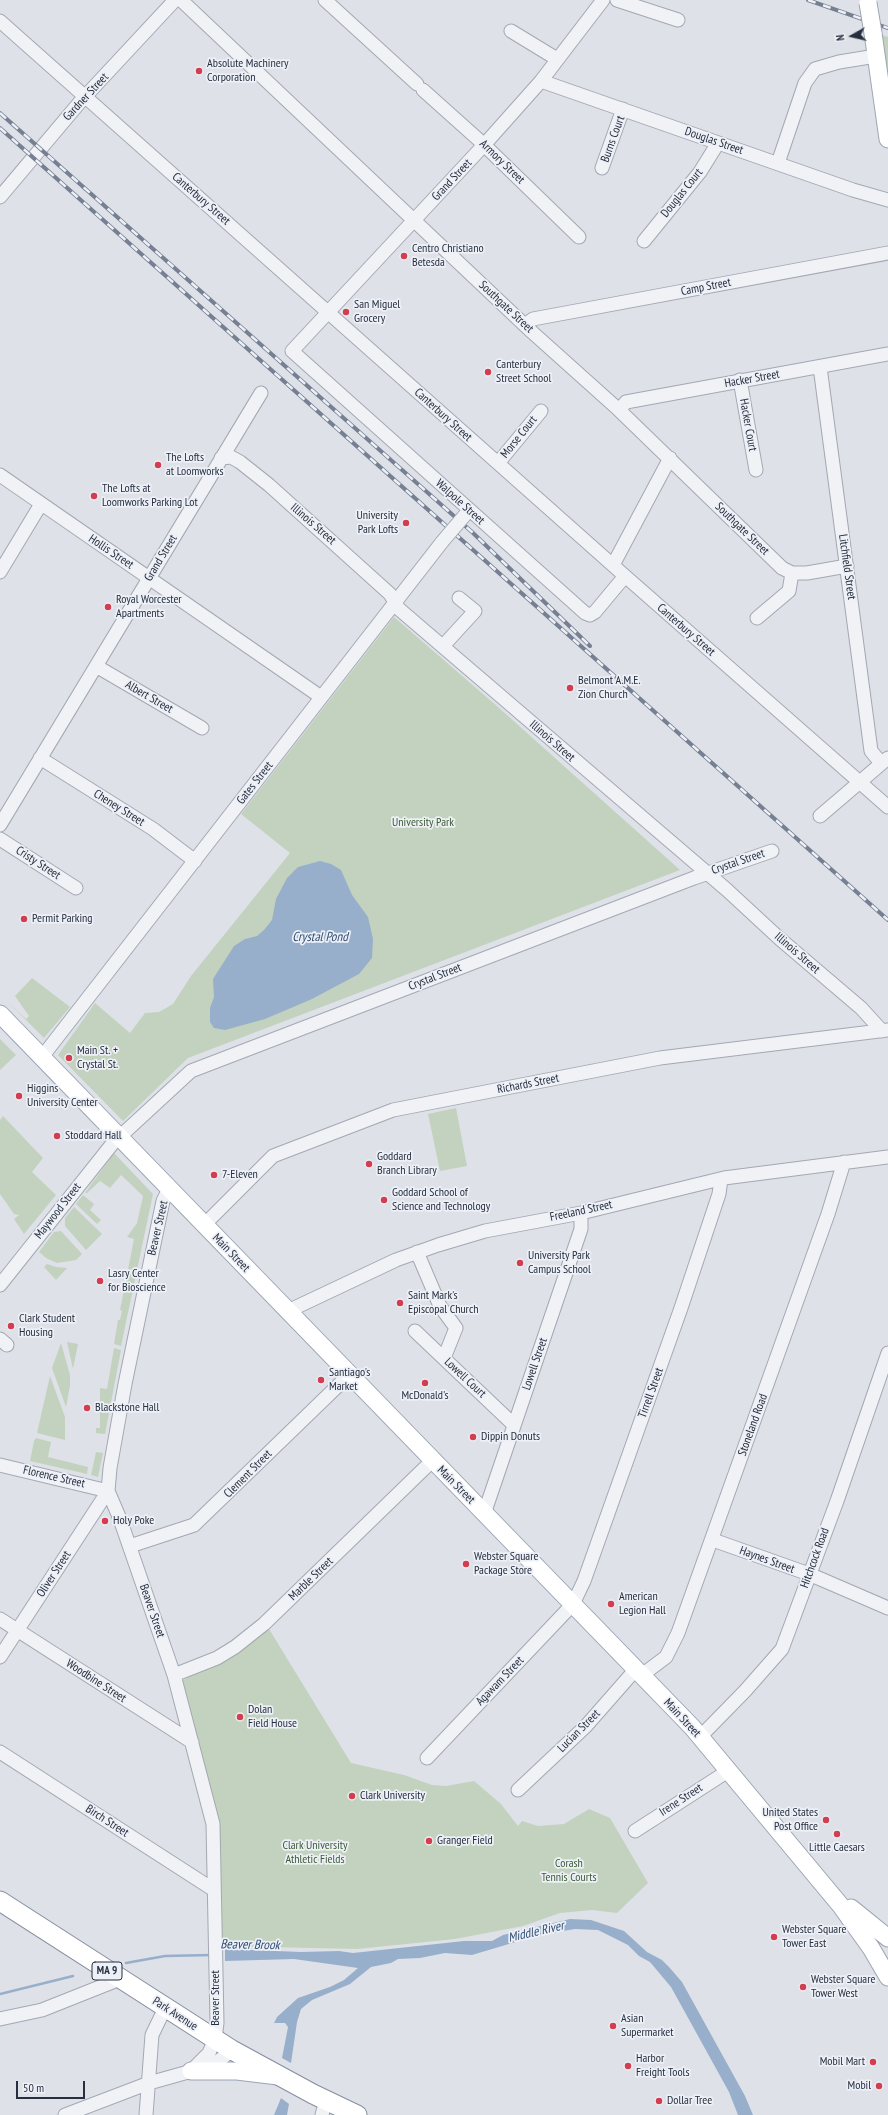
<!DOCTYPE html>
<html>
<head>
<meta charset="utf-8">
<style>
	body { margin:0 }
	#map { position:relative; width:888px; height:2115px; overflow:hidden; background:#dee1e8; font-family:"PT Sans Narrow",sans-serif }
	canvas { display:block }
	.north { position:absolute; left:832px; top:16px; width:40px; height:40px; -webkit-text-stroke:3px #edf0f6; paint-order:stroke; rotate:262deg; font-size:11px; font-weight:700; line-height:16px; text-align:center; color:#262f3f }
	.north::after { content:''; display:block; margin:auto; width:14px; height:18px; background:#262f3f; clip-path:polygon(50% 0,100% 100%,50% 72%,0 100%) }
	.scale { position:absolute; left:16px; top:2081px; width:69px; height:18px; box-sizing:border-box; border:2px solid #262f3f; border-top:0; padding-left:5px; font-size:12px; line-height:14px; white-space:nowrap; color:#262f3f; -webkit-text-stroke:3px #edf0f6; paint-order:stroke }
</style>
</head>
<body>
<div id="map">
<canvas width="888" height="2115"></canvas>
<div class="north">N</div>
<div class="scale">50 m</div>
</div>
<script>
const g = document.querySelector('canvas').getContext('2d');
g.lineJoin = 'round';
function fill(path, color) { g.fillStyle = color; g.fill(path, 'evenodd'); }
const toPath = rows => new Path2D(rows.map(r => 'M' + r).join(''));
function strokePath(path, color, width, dash) { g.strokeStyle = color; g.lineWidth = width; g.lineCap = dash ? 'butt' : 'round'; g.setLineDash(dash || []); g.stroke(path); }
function drawText(font, color, halo, rows, align = 'center') {
  g.font = font + ' "PT Sans Narrow",sans-serif'; g.lineWidth = 3.5; g.setLineDash([]); g.textBaseline = 'middle'; g.strokeStyle = halo; g.fillStyle = color; for (const [text, x, y, turn = 0] of rows) {
    g.save(); g.translate(x, y); g.rotate((+turn || 0) * Math.PI / 180); g.textAlign = isNaN(turn) ? turn : align; if (halo) g.strokeText(text, 0, 0); g.fillText(text, 0, 0); g.restore();
  }
}
fill(toPath([
	[882,35,888,37,888,79],
	[394,617,498,707,680,870,188,1058,123,1121,58,1055,95,1003,130,1033,145,1013,159,1012,173,1004,191,976,290,853,241,814],
	[32,978,70,1007,44,1038,7,1001,26,1019,29,1016,15,996],
	[0,1039,16,1055,0,1070],
	[456,1108,467,1166,440,1171,428,1114],
	[3,1116,43,1158,32,1172,56,1195,24,1234,14,1219,19,1215,14,1214,0,1194,0,1120],
	[114,1153,153,1194,121,1346,114,1344,118,1320,120,1320,122,1311,120,1310,134,1239,127,1237,137,1223,143,1196,121,1175,110,1188,100,1181,87,1193,85,1193],
	[83,1195,94,1204,90,1210,101,1220,97,1224,76,1204],
	[74,1207,102,1234,86,1250,65,1226,65,1218],
	[61,1231,82,1254,76,1260,57,1263,46,1258,39,1252,54,1232],
	[47,1264,56,1267,67,1268,56,1280,44,1267],
	[67,1342,78,1344,73,1369],
	[61,1343,70,1375,70,1386,66,1407,52,1368],
	[114,1348,121,1350,105,1434,96,1433,96,1428,100,1428,100,1388,107,1389],
	[50,1376,65,1417,65,1440,37,1433],
	[36,1438,51,1442,48,1457,88,1467,87,1474,30,1461,34,1441],
	[96,1452,103,1453,98,1477,91,1475],
	[269,1629,351,1763,404,1775,432,1785,446,1786,474,1781,501,1804,518,1826,522,1821,538,1826,564,1824,589,1809,610,1818,648,1883,617,1913,592,1910,560,1913,523,1926,455,1939,357,1949,222,1946,218,1819,182,1681]
]), '#c3d2be');
fill(toPath([
	[320,861,331,864,341,870,352,895,368,917,373,939,372,958,359,974,312,999,265,1019,225,1030,214,1028,210,1022,210,1008,214,997,213,979,234,946,245,939,257,936,264,930,272,920,276,899,287,878,298,867],
	[570,1919,591,1920,624,1931,647,1952,662,1960,669,1967,682,1982,745,2096,753,2115,738,2115,729,2092,671,1987,650,1962,639,1956,628,1945,598,1930,575,1929,539,1935,472,1955,445,1953,420,1958,398,1959,391,1963,371,1967,350,1984,312,2000,301,2009,297,2022,291,2063,282,2058,288,2027,285,2023,274,2023,277,2017,298,1998,330,1987,344,1980,358,1968,294,1959,225,1961,225,1949,301,1952,339,1951,353,1953,464,1941,492,1941,503,1935],
	[281,2098,289,2104,287,2115,274,2115]
]), '#97afca');
strokePath(toPath([
	[126,1963,165,1956,211,1955],
	[0,1994,73,1976]
]), '#97afca', 2.5);
const minor = toPath([
	[181,0,532,332,619,410,782,568,792,573,807,573,847,566],
	[325,0,417,84],
	[603,0,541,81,484,145,292,351,585,613,590,615,595,612,625,576],
	[617,0,678,20],
	[0,21,625,576,888,807],
	[511,31,557,59],
	[541,81,853,190,888,200],
	[423,90,480,141,579,237],
	[778,163,805,83,815,69,839,62,876,56],
	[602,168,623,109],
	[0,197,80,102,175,0],
	[644,241,700,172,718,143],
	[525,325,533,319,888,253],
	[820,367,871,751,881,763],
	[740,380,756,470],
	[619,410,626,402,888,354],
	[221,458,231,457,240,462,269,485,390,594,399,609,727,890,780,939,861,1008,882,1031],
	[498,463,541,411],
	[0,475,321,697],
	[613,565,670,458],
	[0,572,41,504],
	[757,618,789,591,792,573],
	[443,646,475,611,459,598],
	[96,666,202,728],
	[40,758,153,829,195,861],
	[820,816,888,758],
	[0,825,261,393],
	[0,839,76,888],
	[42,1057,442,542],
	[169,1189,163,1201,125,1384,110,1468,108,1491,120,1519,174,1675,213,1824,217,2023,215,2039,209,2053,191,2071],
	[204,1225,273,1156,393,1110,660,1058,888,1030],
	[417,1252,440,1306,456,1328,444,1358],
	[0,1285,113,1143,191,1071,694,878,772,851],
	[288,1311,396,1260,438,1245,485,1231,581,1213,724,1178,888,1157],
	[415,1331,514,1425],
	[0,1339,7,1345],
	[0,1465,108,1491,0,1657],
	[484,1514,581,1229,581,1213],
	[713,1540,809,1574,888,1608],
	[130,1546,194,1525,349,1375],
	[0,1619,192,1742],
	[174,1675,217,1658,235,1647,264,1624,432,1461],
	[642,1675,666,1657,678,1633,828,1214,844,1162],
	[700,1737,745,1691,782,1649,837,1501,888,1353],
	[0,1752,214,1890],
	[427,1758,573,1604,584,1581,681,1308,719,1194,721,1179],
	[518,1790,586,1726,636,1669],
	[635,1831,728,1771],
	[0,2019,42,2010,120,1979],
	[65,2115,149,2083,206,2067,216,2063,232,2050],
	[146,2115,152,2035,165,2008],
	[322,2115,326,2100]
]);
const major = toPath([
	[873,33,888,139],
	[0,1014,692,1727,841,1906,871,1948,888,1977],
	[851,1908,888,1938],
	[191,2071,237,2071,278,2076]
]);
const highway = toPath([
	[0,1901,232,2050,313,2094,357,2115]
]);
strokePath(minor, '#a3a8b2', 15);
strokePath(major, '#9ca5b4', 19);
strokePath(highway, '#848e9f', 21);
strokePath(minor, '#f0f2f6', 13);
strokePath(major, '#fff', 17);
strokePath(highway, '#fff', 19);
const rail = toPath([
	[808,0,888,28],
	[0,113,472,532,590,646],
	[0,128,888,920]
]);
strokePath(rail, '#768092', 4);
strokePath(rail, '#edf0f6', 2.5, [8]);
const minorBridge = toPath([
	[442,542,465,515]
]);
const majorBridge = toPath([
	[868,3,873,33]
]);
strokePath(minorBridge, '#a3a8b2', 15, []);
strokePath(majorBridge, '#9ca5b4', 19, []);
strokePath(minorBridge, '#f0f2f6', 13);
strokePath(majorBridge, '#fff', 17);
for (const [x, y, r, color] of [
	[199,71,4,"#d33d50"],
	[404,256,4,"#d33d50"],
	[346,312,4,"#d33d50"],
	[488,372,4,"#d33d50"],
	[158,465,4,"#d33d50"],
	[94,496,4,"#d33d50"],
	[406,523,4,"#d33d50"],
	[108,607,4,"#d33d50"],
	[570,688,4,"#d33d50"],
	[24,919,4,"#d33d50"],
	[69,1058,4,"#d33d50"],
	[19,1096,4,"#d33d50"],
	[57,1136,4,"#d33d50"],
	[369,1164,4,"#d33d50"],
	[214,1175,4,"#d33d50"],
	[384,1200,4,"#d33d50"],
	[520,1263,4,"#d33d50"],
	[100,1281,4,"#d33d50"],
	[400,1303,4,"#d33d50"],
	[11,1326,4,"#d33d50"],
	[321,1380,4,"#d33d50"],
	[425,1383,4,"#d33d50"],
	[87,1408,4,"#d33d50"],
	[473,1437,4,"#d33d50"],
	[105,1521,4,"#d33d50"],
	[466,1564,4,"#d33d50"],
	[611,1604,4,"#d33d50"],
	[240,1717,4,"#d33d50"],
	[352,1796,4,"#d33d50"],
	[826,1820,4,"#d33d50"],
	[837,1834,4,"#d33d50"],
	[429,1841,4,"#d33d50"],
	[774,1937,4,"#d33d50"],
	[803,1987,4,"#d33d50"],
	[613,2026,4,"#d33d50"],
	[873,2062,4,"#d33d50"],
	[628,2066,4,"#d33d50"],
	[879,2086,4,"#d33d50"],
	[659,2101,4,"#d33d50"]
]) { const dot = new Path2D(); dot.arc(x, y, r, 0, 2 * Math.PI); g.fillStyle = color; g.fill(dot); strokePath(dot, '#edf0f6', 1.5); }
for (const [x, y, w] of [
	[107,1971,30]
]) { const box = new Path2D(); box.roundRect(x - w / 2, y - 9, w, 18, 3); g.fillStyle = '#edf0f6'; g.fill(box); strokePath(box, '#262f3f', 1); }
drawText('bold 11px', '#262f3f', null, [
	["MA 9",107,1971]
]);
drawText('12px', '#262f3f', '#edf0f6', [
	["Absolute Machinery",207,64],
	["Corporation",207,78],
	["Centro Christiano",412,249],
	["Betesda",412,263],
	["San Miguel",354,305],
	["Grocery",354,319],
	["Canterbury",496,365],
	["Street School",496,379],
	["The Lofts",166,458],
	["at Loomworks",166,472],
	["The Lofts at",102,489],
	["Loomworks Parking Lot",102,503],
	["University",398,516,"right"],
	["Park Lofts",398,530,"right"],
	["Royal Worcester",116,600],
	["Apartments",116,614],
	["Belmont A.M.E.",578,681],
	["Zion Church",578,695],
	["Permit Parking",32,919],
	["Main St. +",77,1051],
	["Crystal St.",77,1065],
	["Higgins",27,1089],
	["University Center",27,1103],
	["Stoddard Hall",65,1136],
	["Goddard",377,1157],
	["Branch Library",377,1171],
	["7-Eleven",222,1175],
	["Goddard School of",392,1193],
	["Science and Technology",392,1207],
	["University Park",528,1256],
	["Campus School",528,1270],
	["Lasry Center",108,1274],
	["for Bioscience",108,1288],
	["Saint Mark's",408,1296],
	["Episcopal Church",408,1310],
	["Clark Student",19,1319],
	["Housing",19,1333],
	["Santiago's",329,1373],
	["Market",329,1387],
	["McDonald's",425,1396,"center"],
	["Blackstone Hall",95,1408],
	["Dippin Donuts",481,1437],
	["Holy Poke",113,1521],
	["Webster Square",474,1557],
	["Package Store",474,1571],
	["American",619,1597],
	["Legion Hall",619,1611],
	["Dolan",248,1710],
	["Field House",248,1724],
	["Clark University",360,1796],
	["United States",818,1813,"right"],
	["Post Office",818,1827,"right"],
	["Granger Field",437,1841],
	["Little Caesars",837,1848,"center"],
	["Webster Square",782,1930],
	["Tower East",782,1944],
	["Webster Square",811,1980],
	["Tower West",811,1994],
	["Asian",621,2019],
	["Supermarket",621,2033],
	["Harbor",636,2059],
	["Freight Tools",636,2073],
	["Mobil Mart",865,2062,"right"],
	["Mobil",871,2086,"right"],
	["Dollar Tree",667,2101]
], 'left');
drawText('12px', '#262f3f', '#edf0f6', [
	["Gardner Street",86,97,-47],
	["Burns Court",613,139,-70],
	["Douglas Street",714,141,19],
	["Armory Street",502,162,44],
	["Grand Street",452,180,-47],
	["Douglas Court",682,193,-51],
	["Canterbury Street",201,199,41],
	["Camp Street",706,287,-11],
	["Southgate Street",506,307,43],
	["Hacker Street",752,379,-10],
	["Canterbury Street",443,415,42],
	["Hacker Court",748,425,80],
	["Morse Court",519,437,-51],
	["Walpole Street",460,502,42],
	["Illinois Street",313,524,41],
	["Southgate Street",742,529,44],
	["Hollis Street",111,552,34],
	["Grand Street",161,558,-59],
	["Litchfield Street",847,567,82],
	["Canterbury Street",686,630,41],
	["Albert Street",149,697,30],
	["Illinois Street",552,741,41],
	["Gates Street",255,783,-52],
	["Cheney Street",119,808,32],
	["Crystal Street",738,862,-19],
	["Cristy Street",38,863,33],
	["Illinois Street",797,953,41],
	["Crystal Street",435,977,-21],
	["Richards Street",528,1084,-11],
	["Maywood Street",58,1211,-52],
	["Freeland Street",581,1211,-12],
	["Beaver Street",158,1228,-77],
	["Main Street",231,1253,46],
	["Lowell Street",535,1364,-71],
	["Lowell Court",465,1378,43],
	["Tirrell Street",651,1393,-70],
	["Stoneland Road",753,1425,-70],
	["Clement Street",248,1474,-45],
	["Florence Street",54,1477,13],
	["Main Street",456,1485,45],
	["Hitchcock Road",815,1558,-70],
	["Haynes Street",767,1560,20],
	["Oliver Street",54,1574,-57],
	["Marble Street",311,1579,-44],
	["Beaver Street",152,1611,71],
	["Woodbine Street",96,1681,33],
	["Agawam Street",500,1681,-46],
	["Main Street",682,1718,47],
	["Lucian Street",579,1731,-45],
	["Irene Street",681,1800,-33],
	["Birch Street",107,1821,33],
	["Beaver Street",216,1998,-90],
	["Park Avenue",175,2014,33]
]);
drawText('12px', '#3a5b33', '#edf0f6', [
	["University Park",423,823],
	["Clark University",315,1846],
	["Athletic Fields",315,1860],
	["Corash",569,1864],
	["Tennis Courts",569,1878]
]);
drawText('italic 13px', '#2f4d75', '#edf0f6', [
	["Crystal Pond",320,937],
	["Middle River",536,1932,-13],
	["Beaver Brook",250,1945,1]
]);
</script>
</body>
</html>
